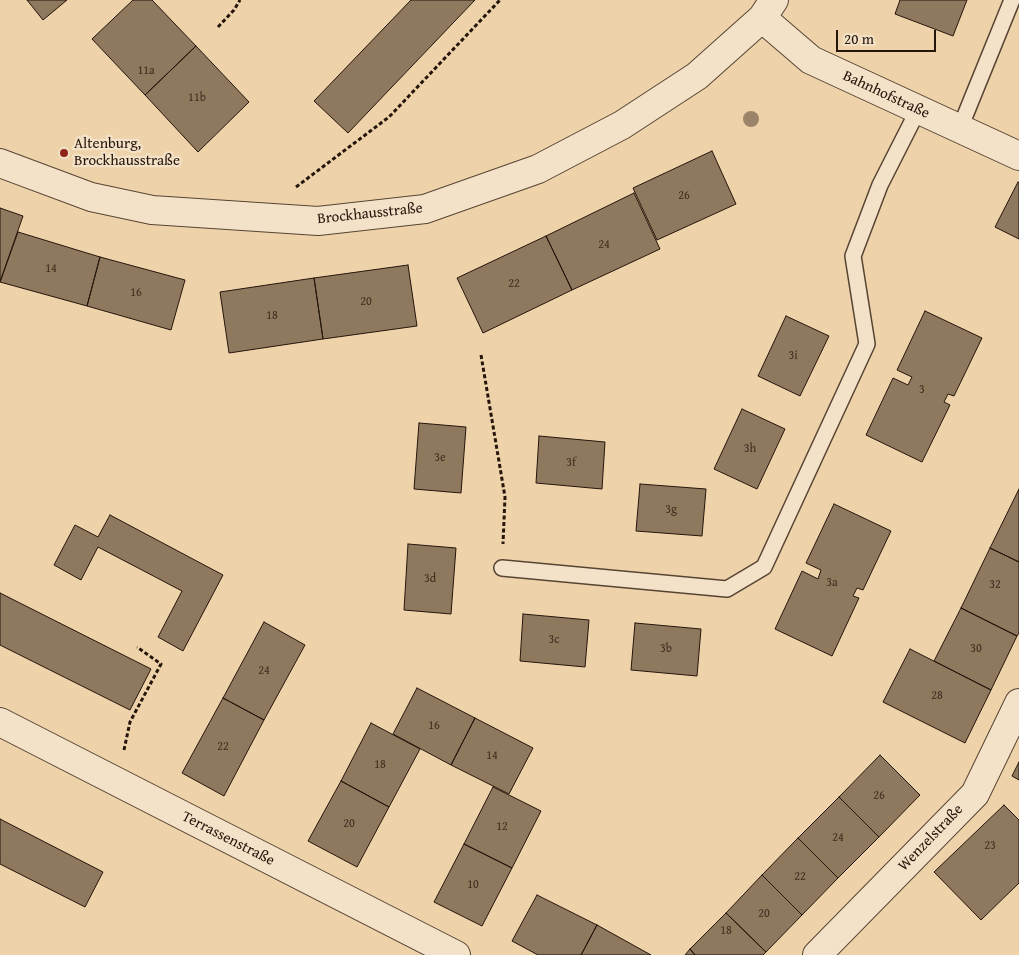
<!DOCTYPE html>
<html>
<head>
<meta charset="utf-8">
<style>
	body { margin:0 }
	#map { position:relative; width:1019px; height:955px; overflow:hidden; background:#eed3aa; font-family:"Gentium Book Plus",serif }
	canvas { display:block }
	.scale { position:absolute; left:836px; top:30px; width:100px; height:22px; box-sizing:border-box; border:2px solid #25150b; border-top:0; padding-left:6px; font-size:15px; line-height:18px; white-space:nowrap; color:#25150b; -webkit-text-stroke:4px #f4e2c8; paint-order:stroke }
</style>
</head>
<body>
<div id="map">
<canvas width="1019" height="955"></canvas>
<div class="scale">20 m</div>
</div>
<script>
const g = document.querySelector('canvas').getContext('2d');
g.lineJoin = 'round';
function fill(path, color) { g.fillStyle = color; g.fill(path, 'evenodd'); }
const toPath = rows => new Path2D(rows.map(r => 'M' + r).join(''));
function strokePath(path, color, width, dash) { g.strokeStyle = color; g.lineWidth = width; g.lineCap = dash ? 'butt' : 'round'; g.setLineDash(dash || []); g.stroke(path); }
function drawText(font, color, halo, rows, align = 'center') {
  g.font = font + ' "Gentium Book Plus",serif'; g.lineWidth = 4.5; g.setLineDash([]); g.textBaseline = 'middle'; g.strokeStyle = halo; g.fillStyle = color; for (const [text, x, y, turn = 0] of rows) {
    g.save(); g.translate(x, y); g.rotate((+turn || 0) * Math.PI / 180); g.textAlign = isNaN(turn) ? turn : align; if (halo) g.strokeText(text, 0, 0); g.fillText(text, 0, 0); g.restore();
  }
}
const building = toPath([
	[27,0,67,0,43,20,27,0],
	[133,0,152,0,196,46,145,95,92,39,133,0],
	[411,0,475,0,348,133,314,101,411,0],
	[900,0,967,0,953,36,895,14,900,0],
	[196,46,249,102,198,152,145,95,196,46],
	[712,151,736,204,657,240,633,188,712,151],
	[1018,182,1019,183,1019,239,995,227,1018,182],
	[634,193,660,249,572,290,546,236,634,193],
	[0,208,23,216,0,282,0,208],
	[18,232,100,257,87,306,0,282,18,232],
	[546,236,572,290,483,333,457,278,546,236],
	[100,257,185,280,171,330,87,306,100,257],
	[408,265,417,326,323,339,314,278,408,265],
	[314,278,323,339,229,353,220,292,314,278],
	[925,311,982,338,954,396,948,394,944,402,950,405,922,462,866,435,893,378,908,385,912,377,897,370,925,311],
	[786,316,829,336,800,396,758,376,786,316],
	[742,409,785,429,757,489,714,469,742,409],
	[419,423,466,427,461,493,414,489,419,423],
	[539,436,605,442,602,489,536,483,539,436],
	[640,484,706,489,702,536,636,531,640,484],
	[1019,489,1019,562,990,548,1019,489],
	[834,504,891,531,863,590,857,588,853,596,859,598,832,656,775,629,802,571,818,579,821,570,806,563,834,504],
	[110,515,223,575,183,651,158,637,182,591,98,547,81,580,54,565,75,525,98,537,110,515],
	[408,544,456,548,451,614,404,610,408,544],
	[990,548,1019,562,1019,633,1017,636,961,608,990,548],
	[0,593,151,669,130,710,0,645,0,593],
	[961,608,1017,636,991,690,934,661,961,608],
	[523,614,589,620,585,667,520,661,523,614],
	[264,622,305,645,264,720,223,698,264,622],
	[635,623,701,629,697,676,631,670,635,623],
	[910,649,991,690,965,743,883,702,910,649],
	[417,688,475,718,451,765,393,734,417,688],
	[223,698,264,720,224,796,182,773,223,698],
	[475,718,533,748,509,794,451,765,475,718],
	[371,723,420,749,389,807,341,781,371,723],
	[880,755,920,795,879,837,839,797,880,755],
	[1019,762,1019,780,1012,776,1019,762],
	[341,781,389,807,357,867,308,841,341,781],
	[493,787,541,811,512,868,464,844,493,787],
	[839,797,879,837,838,878,798,838,839,797],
	[1004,805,1019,820,1019,883,981,920,934,872,1004,805],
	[0,819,103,872,85,907,0,864,0,819],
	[798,838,838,878,802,915,762,875,798,838],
	[464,844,512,868,482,926,434,902,464,844],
	[762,875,802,915,766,952,726,913,762,875],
	[537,895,597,925,581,955,538,955,512,941,537,895],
	[726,913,766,952,763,955,695,955,690,949,726,913],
	[597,925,651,955,581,955,597,925],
	[690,949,695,955,685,955,690,949]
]);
fill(building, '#8e785e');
strokePath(building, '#25150b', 1);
const service = toPath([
	[960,128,1012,0],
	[502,568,727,589,764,567,867,344,853,256,880,185,918,110]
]);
const minor = toPath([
	[762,18,811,60,1019,156],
	[0,163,91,197,152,210,318,221,425,209,538,169,622,125,697,76,762,18,774,0],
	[0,722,456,955],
	[817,955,975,794,1019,703]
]);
strokePath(service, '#574433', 18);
strokePath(minor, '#574433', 30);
strokePath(toPath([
	[218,27,234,10,240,0],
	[296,187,389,117,500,0],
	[481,355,505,497,503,544],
	[124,750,130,722,161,664,137,647]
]), '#25150b', 3, [4, 2.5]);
strokePath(service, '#f4e2c8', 15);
strokePath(minor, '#f4e2c8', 28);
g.fillStyle = '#9b8469';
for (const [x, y] of [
	[751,119]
]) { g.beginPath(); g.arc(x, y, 8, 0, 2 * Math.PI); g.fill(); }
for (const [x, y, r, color] of [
	[64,153,5,"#8f2418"]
]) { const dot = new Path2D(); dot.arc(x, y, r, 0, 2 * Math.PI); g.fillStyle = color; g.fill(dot); strokePath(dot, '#f4e2c8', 2); }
drawText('12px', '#3f2e20', null, [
	["11a",146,71],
	["11b",197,98],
	["26",684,196],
	["24",604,245],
	["14",51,269],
	["22",514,284],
	["16",136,293],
	["20",366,302],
	["18",272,316],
	["3i",793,356],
	["3",922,390],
	["3h",750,449],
	["3e",440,458],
	["3f",571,463],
	["3g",671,510],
	["3d",430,579],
	["3a",832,583],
	["32",995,585],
	["3c",554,640],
	["3b",666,649],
	["30",976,649],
	["24",264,671],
	["28",937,696],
	["16",434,726],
	["22",223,747],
	["14",492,756],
	["18",380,765],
	["26",879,796],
	["20",349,824],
	["12",502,827],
	["24",838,838],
	["23",990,846],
	["22",800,877],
	["10",473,885],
	["20",764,914],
	["18",726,931]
]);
drawText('15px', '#25150b', '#f4e2c8', [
	["Bahnhofstraße",886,95,25],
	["Brockhausstraße",370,214,-6],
	["Wenzelstraße",931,838,-46],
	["Terrassenstraße",228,839,27]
]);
drawText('15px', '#25150b', '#f4e2c8', [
	["Altenburg,",74,144],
	["Brockhausstraße",74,161]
], 'left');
</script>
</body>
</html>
